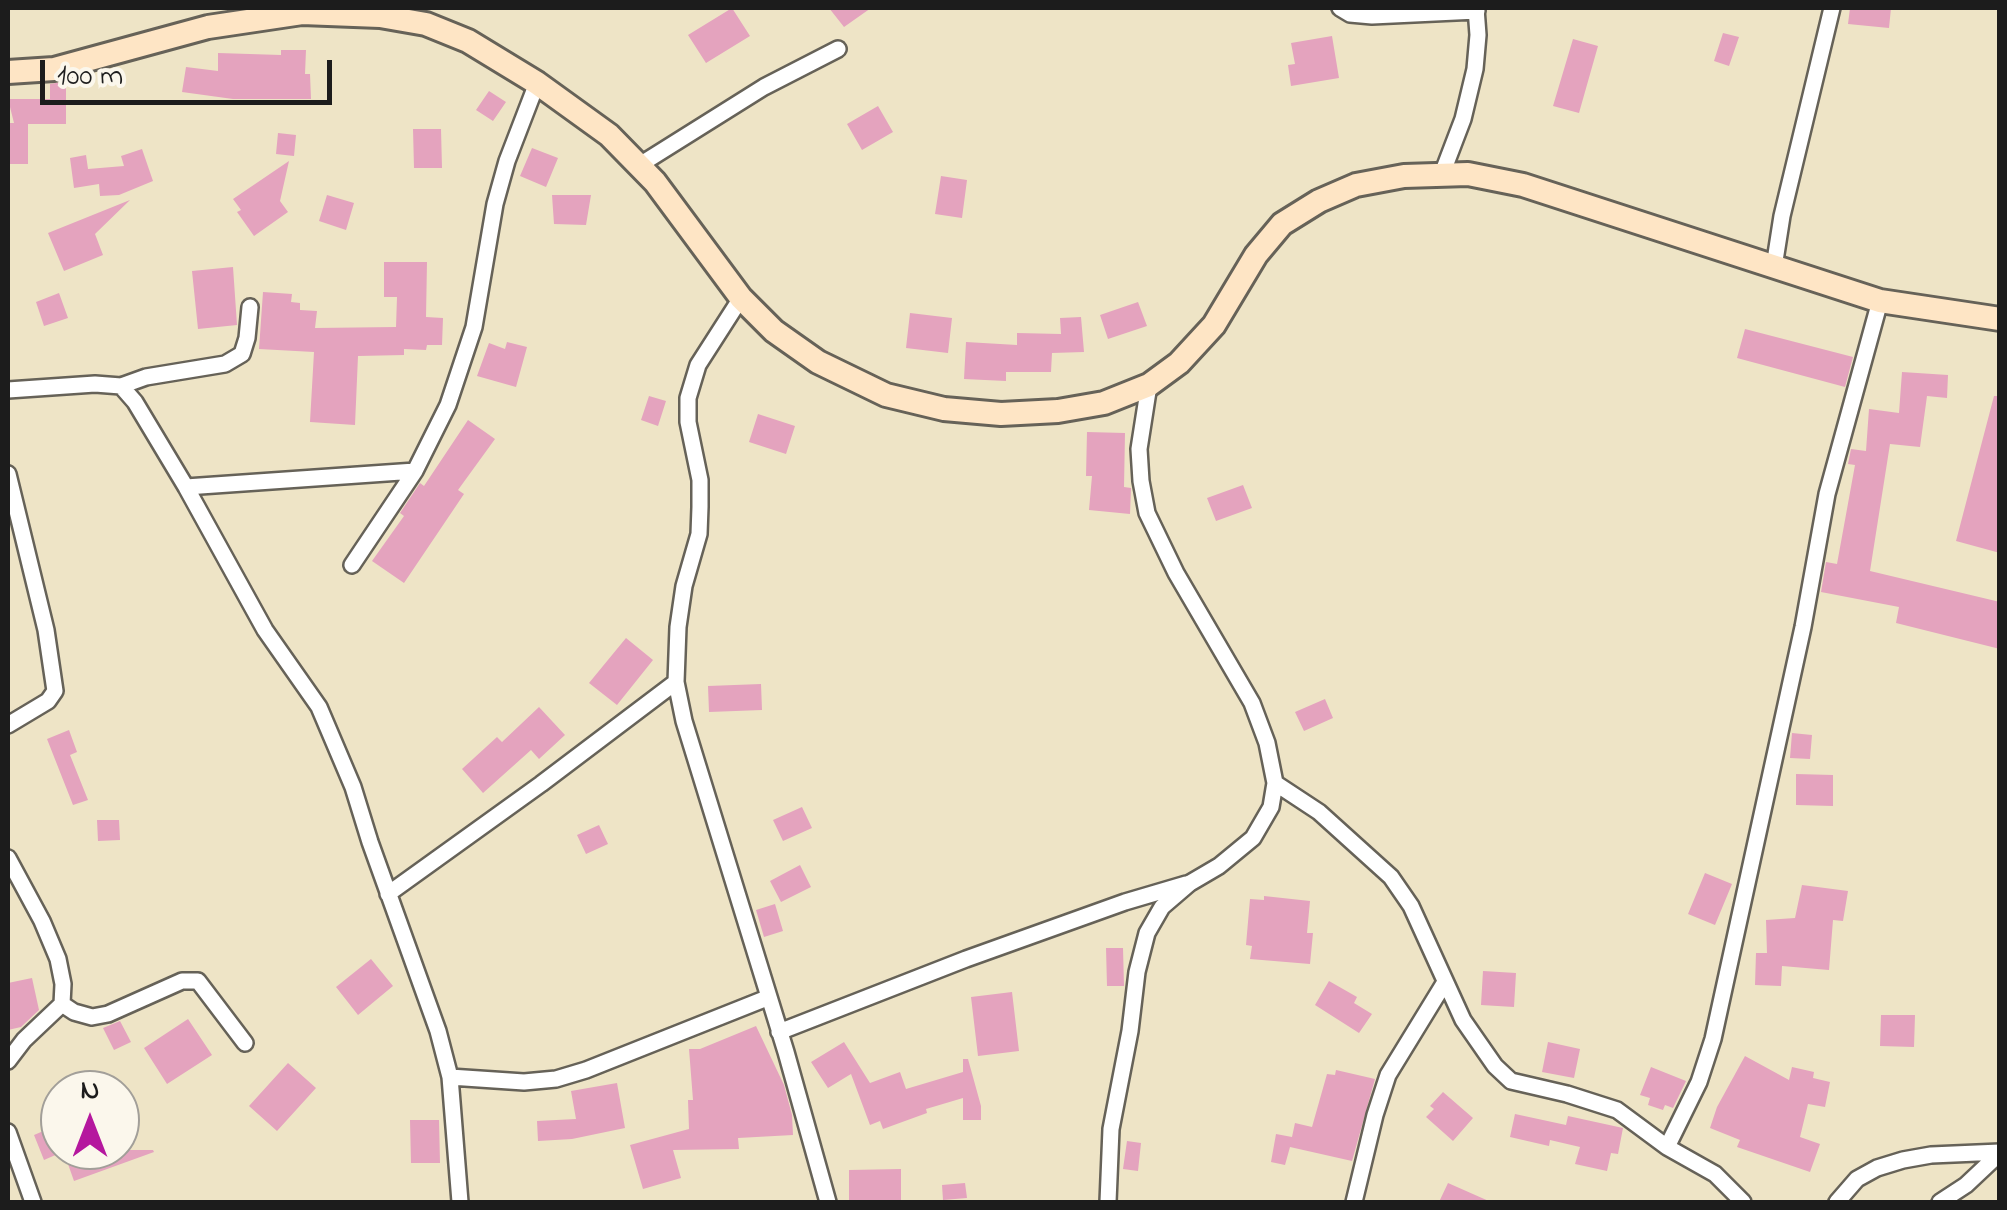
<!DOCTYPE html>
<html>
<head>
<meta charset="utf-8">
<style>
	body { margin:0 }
	#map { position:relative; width:2007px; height:1210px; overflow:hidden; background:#eee4c6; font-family:"Indie Flower",sans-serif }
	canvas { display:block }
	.frame { position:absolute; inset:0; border:10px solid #1c1c1c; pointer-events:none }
	.north { position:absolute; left:40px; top:1070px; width:100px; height:100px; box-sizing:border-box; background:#fbf7ec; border:2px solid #a29f99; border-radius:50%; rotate:0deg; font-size:28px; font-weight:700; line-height:40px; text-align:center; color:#1c1c1c }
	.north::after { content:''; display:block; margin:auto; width:35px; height:45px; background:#b5179e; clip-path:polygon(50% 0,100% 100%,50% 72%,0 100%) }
	.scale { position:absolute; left:40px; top:60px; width:292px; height:45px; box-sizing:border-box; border:5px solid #1c1c1c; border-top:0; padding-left:12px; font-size:30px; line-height:35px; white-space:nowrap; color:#1c1c1c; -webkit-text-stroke:8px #fbf7ec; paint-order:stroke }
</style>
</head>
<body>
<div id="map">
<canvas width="2007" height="1210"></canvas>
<div class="frame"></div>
<div class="north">N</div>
<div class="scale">100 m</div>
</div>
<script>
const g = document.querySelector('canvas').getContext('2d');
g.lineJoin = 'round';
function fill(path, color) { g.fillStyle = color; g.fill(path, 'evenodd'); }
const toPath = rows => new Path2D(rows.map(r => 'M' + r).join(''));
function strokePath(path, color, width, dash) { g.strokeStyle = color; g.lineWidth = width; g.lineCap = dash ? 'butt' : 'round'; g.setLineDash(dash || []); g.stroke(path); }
fill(toPath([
	[732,8,750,36,706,63,688,35],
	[829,8,871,8,844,27],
	[1850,8,1891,8,1889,28,1848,24],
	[1723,33,1739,37,1729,66,1714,61],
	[1332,36,1339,78,1291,86,1288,65,1295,64,1291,43],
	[1573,39,1598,46,1579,113,1553,106],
	[281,50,306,50,305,74,310,74,311,99,233,99,182,92,186,67,218,71,218,53,281,55],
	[66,81,66,124,28,124,28,164,8,164,8,123,14,123,8,99,50,99,50,84],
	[489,91,506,102,493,121,476,110],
	[878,106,893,132,862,150,847,124],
	[413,129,441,129,442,168,414,168],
	[278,133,296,135,294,156,276,154],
	[532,148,558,158,546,187,520,176],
	[142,149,153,181,119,195,100,196,99,184,74,188,70,158,86,155,88,169,124,166,121,156],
	[289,161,280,201,288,212,254,236,237,212,241,210,233,199],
	[941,176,967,180,962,218,935,214],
	[327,195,354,203,346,230,319,221],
	[552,195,591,195,586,225,554,224],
	[130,200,95,234,103,255,64,271,48,233],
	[384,262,427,262,426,317,443,318,442,345,427,345,426,350,404,349,404,355,358,356,355,425,310,422,314,352,259,349,263,292,292,294,291,302,300,303,300,310,317,311,315,328,396,327,397,297,384,297],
	[233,267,237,325,198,329,192,271],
	[59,293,68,318,44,326,36,302],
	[1138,302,1147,326,1108,339,1100,315],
	[910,313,952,318,948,353,906,348],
	[1081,317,1084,352,1052,353,1051,372,1006,372,1006,381,964,379,966,342,1017,345,1017,333,1061,334,1060,318],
	[1745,329,1853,357,1845,387,1737,358],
	[507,342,527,347,516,387,477,376,489,343,505,349],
	[1902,372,1948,375,1947,398,1927,396,1920,447,1890,444,1870,571,2000,602,2000,649,1896,623,1899,607,1821,592,1826,562,1837,564,1855,465,1848,464,1851,449,1866,451,1869,409,1899,413],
	[649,396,666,401,658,426,641,420],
	[1994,396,2000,396,2000,553,1956,541],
	[758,414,795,426,786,454,749,442],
	[468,420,495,439,458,490,464,494,404,583,372,561,404,516,400,513,420,483,424,486],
	[1087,432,1125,433,1124,487,1131,488,1130,514,1089,510,1092,476,1086,476],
	[1243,485,1252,508,1216,521,1207,498],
	[626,638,653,660,617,705,589,683],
	[761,684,762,710,709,712,708,686],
	[1325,699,1333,718,1304,731,1295,712],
	[539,707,565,735,539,759,531,750,483,793,462,769,497,737,502,742],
	[69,730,77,752,70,755,88,800,73,805,47,739],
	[1792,733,1812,735,1810,759,1790,758],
	[1796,774,1833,775,1833,806,1796,805],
	[802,807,812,828,783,841,773,820],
	[97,820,119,820,120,840,98,841],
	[599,825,608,844,586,854,577,835],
	[800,865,811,887,781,902,770,881],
	[1705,873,1732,884,1715,925,1688,914],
	[1802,885,1848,891,1843,921,1833,920,1829,970,1782,966,1781,986,1755,985,1756,953,1767,953,1766,920,1795,918],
	[1264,896,1310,901,1307,933,1313,933,1310,964,1250,959,1252,946,1246,945,1250,899,1264,900],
	[775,904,783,931,764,937,756,910],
	[1106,948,1123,948,1124,986,1107,986],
	[371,959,393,986,358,1015,336,987],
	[1483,971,1516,973,1514,1007,1481,1005],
	[32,978,39,1010,21,1027,8,1030,8,983],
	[1329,981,1357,997,1354,1003,1372,1014,1359,1033,1315,1005],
	[1012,992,1019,1051,978,1056,971,997],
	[1881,1015,1915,1015,1914,1047,1880,1046],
	[188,1019,212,1055,167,1084,144,1048],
	[120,1021,131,1042,114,1050,103,1028],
	[756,1026,784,1085,792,1115,793,1135,738,1138,739,1149,673,1150,681,1178,643,1189,630,1145,689,1129,688,1100,693,1100,689,1049,700,1049],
	[844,1042,870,1083,900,1072,906,1089,963,1072,963,1059,968,1059,981,1106,981,1120,963,1120,963,1098,926,1109,927,1113,883,1129,880,1121,870,1125,851,1074,828,1088,811,1062],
	[1548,1042,1580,1049,1574,1078,1542,1072],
	[1745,1056,1789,1080,1792,1067,1814,1072,1813,1078,1830,1082,1825,1107,1808,1104,1800,1137,1820,1144,1810,1172,1737,1147,1740,1140,1710,1128,1717,1107],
	[288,1063,316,1088,277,1131,249,1106],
	[1651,1067,1686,1081,1673,1108,1665,1105,1663,1110,1648,1105,1650,1098,1640,1095],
	[1336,1070,1375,1079,1352,1161,1290,1147,1285,1165,1271,1162,1276,1134,1292,1137,1295,1123,1312,1127,1327,1074,1335,1075],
	[617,1083,625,1128,572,1139,538,1141,537,1121,576,1119,571,1091],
	[1443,1092,1473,1118,1453,1141,1426,1117,1434,1109,1430,1106],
	[1515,1114,1566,1125,1568,1116,1623,1128,1618,1154,1611,1153,1607,1171,1575,1164,1580,1147,1550,1140,1549,1146,1510,1137],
	[410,1120,439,1120,440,1163,411,1163],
	[60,1124,60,1153,44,1160,34,1135],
	[1127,1141,1141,1143,1138,1171,1123,1169],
	[63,1150,153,1150,154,1152,74,1181],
	[901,1169,901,1202,849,1202,849,1170],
	[965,1183,967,1198,943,1200,942,1185],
	[1448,1183,1491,1202,1439,1202]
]), '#e4a3be');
const street = toPath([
	[1340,8,1350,14,1372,16,1477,11],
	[638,166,764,87,838,49],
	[1442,174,1463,119,1475,69,1478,35,1476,8],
	[1774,267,1782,216,1832,8],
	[741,298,698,365,688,398,688,422,700,480,700,507,699,534,684,586,678,627,676,682,684,721,786,1052,828,1202],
	[121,386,146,377,225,364,242,354,247,338,250,307],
	[8,390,95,384,121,386,135,402,186,487,265,630,319,707,353,787,370,842,438,1031,450,1077,460,1202],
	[8,474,46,630,55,691,48,701,8,725],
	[186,487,415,471],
	[352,565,415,471,448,405,474,327,495,204,507,161,537,83],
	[1275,783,1319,812,1391,877,1411,906,1463,1020,1495,1066,1511,1081,1567,1094,1617,1110,1667,1147,1715,1174,1743,1202],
	[8,858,42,921,58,959,63,984,62,1004,24,1040,8,1061],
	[388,894,541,784,676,682],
	[62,1004,74,1012,92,1017,108,1014,182,981,198,981,245,1043],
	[779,1032,966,959,1125,902,1186,884],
	[450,1077,524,1082,556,1079,586,1070,767,998],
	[8,1132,33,1202],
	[1667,1147,1699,1082,1713,1039,1803,627,1827,494,1880,301],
	[1108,1202,1111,1129,1130,1031,1137,972,1147,933,1162,907,1190,883,1219,866,1253,838,1271,807,1275,783,1267,743,1252,703,1176,573,1147,513,1141,481,1139,449,1149,385],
	[1354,1202,1375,1115,1388,1075,1445,982],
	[1837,1202,1857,1179,1877,1168,1903,1160,1931,1155,2000,1152],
	[1940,1202,1966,1185,2000,1153]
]);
const secondary = toPath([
	[8,72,54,69,208,27,302,13,380,16,426,24,468,41,537,83,609,135,655,182,741,298,774,331,818,362,886,395,944,409,1001,414,1058,411,1104,403,1149,385,1179,363,1214,325,1256,255,1282,224,1319,201,1356,185,1404,176,1468,174,1523,185,1880,301,2000,319]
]);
strokePath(street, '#666258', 20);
strokePath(secondary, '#666258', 28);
strokePath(street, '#fff', 15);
strokePath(secondary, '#fee5c5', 22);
</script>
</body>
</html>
